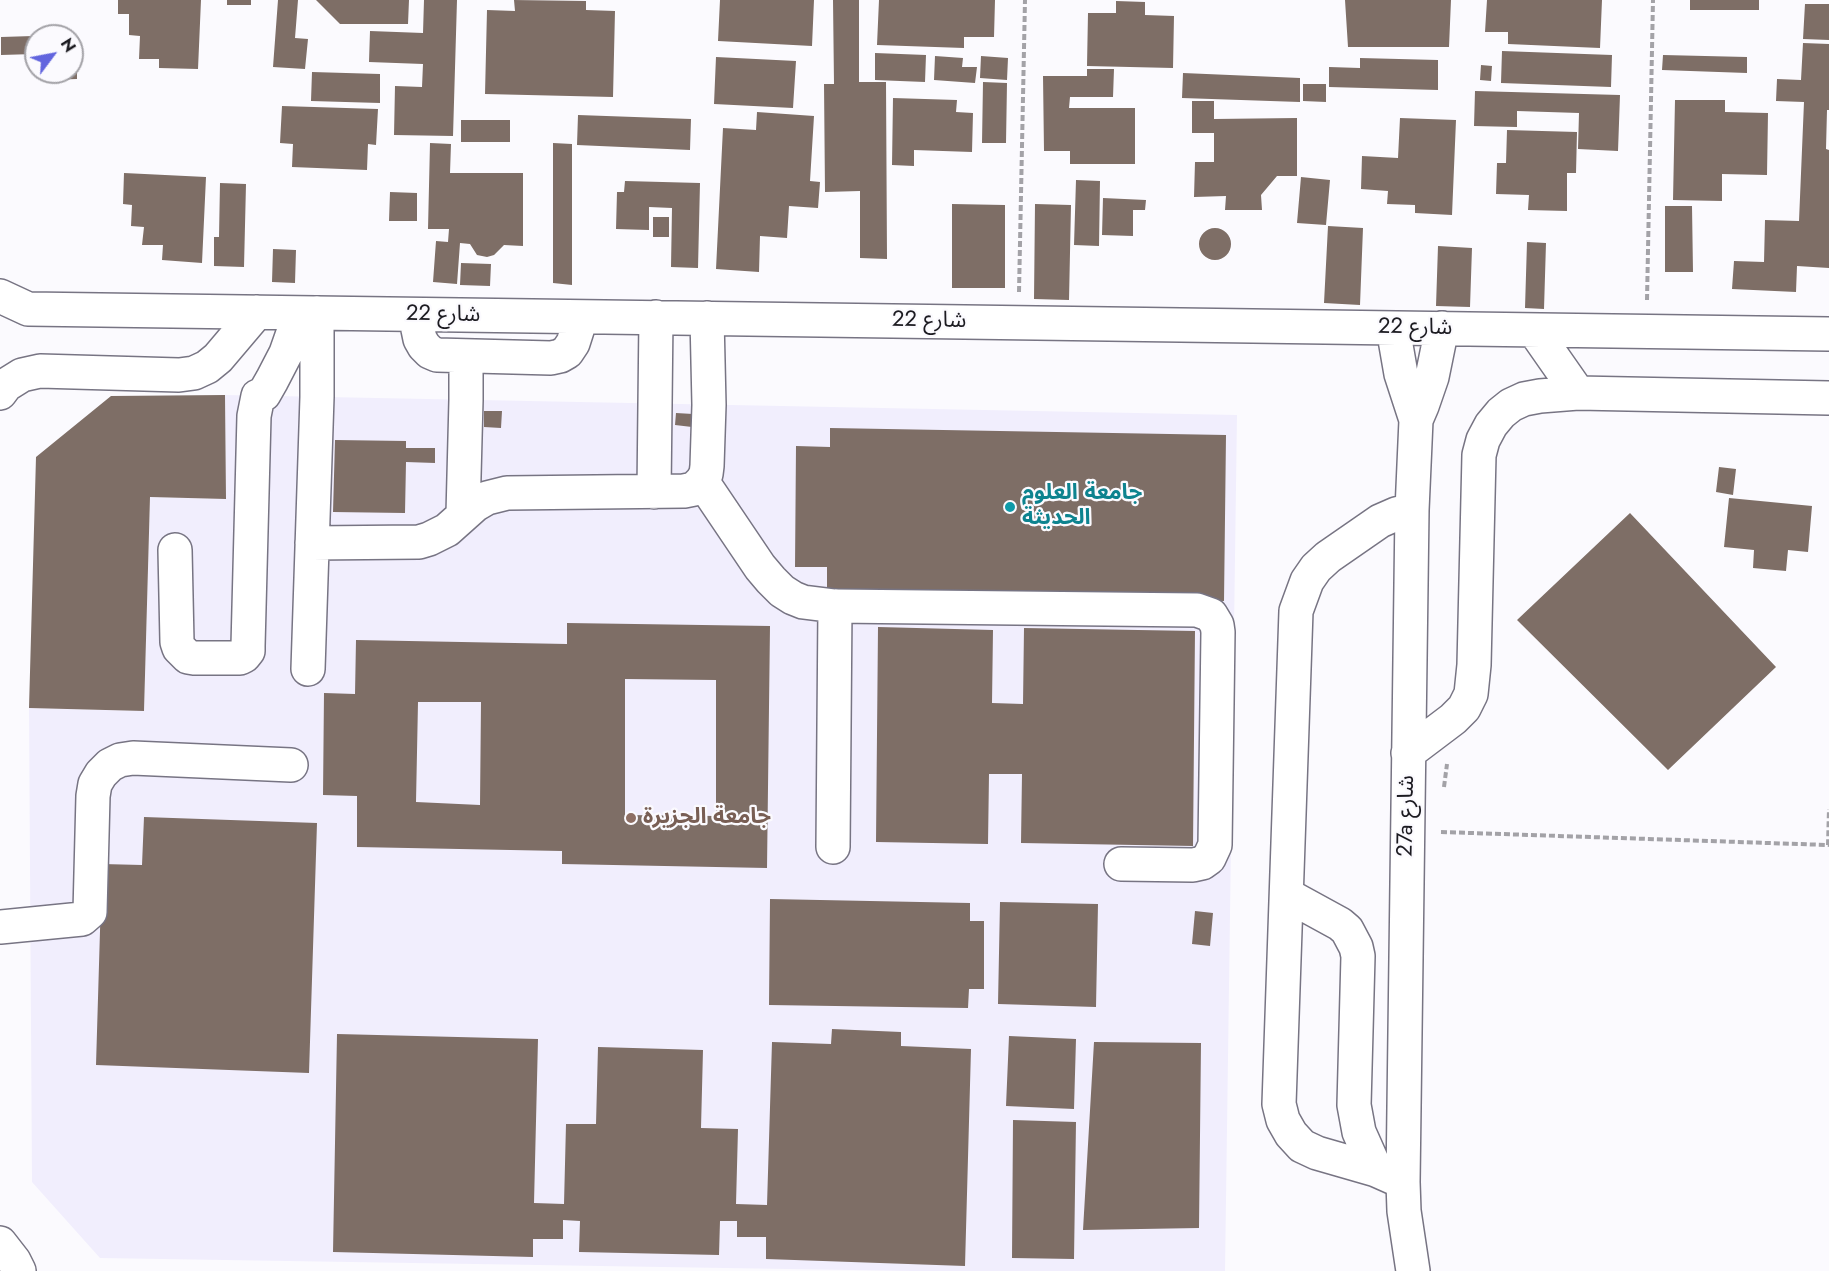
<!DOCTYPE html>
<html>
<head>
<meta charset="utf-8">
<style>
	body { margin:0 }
	#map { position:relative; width:1829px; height:1271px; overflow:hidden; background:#fbfafe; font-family:Jost,sans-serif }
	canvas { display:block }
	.north { position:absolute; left:24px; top:24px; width:60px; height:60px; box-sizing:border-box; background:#fbfafe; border:2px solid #a2a1a6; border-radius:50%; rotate:58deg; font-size:16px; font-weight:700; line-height:24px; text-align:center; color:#1c1b21 }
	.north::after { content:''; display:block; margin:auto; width:21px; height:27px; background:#6265de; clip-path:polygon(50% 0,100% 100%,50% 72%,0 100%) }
</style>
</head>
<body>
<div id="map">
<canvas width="1829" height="1271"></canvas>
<div class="north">N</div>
</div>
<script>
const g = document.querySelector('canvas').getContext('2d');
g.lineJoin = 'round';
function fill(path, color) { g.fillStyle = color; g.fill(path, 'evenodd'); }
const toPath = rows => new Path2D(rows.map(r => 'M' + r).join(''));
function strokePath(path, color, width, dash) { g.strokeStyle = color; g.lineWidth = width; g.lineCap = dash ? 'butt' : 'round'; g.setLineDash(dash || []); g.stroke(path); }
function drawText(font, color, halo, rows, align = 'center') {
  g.font = font + ' Jost,"Noto Sans Arabic",sans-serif'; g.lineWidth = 4.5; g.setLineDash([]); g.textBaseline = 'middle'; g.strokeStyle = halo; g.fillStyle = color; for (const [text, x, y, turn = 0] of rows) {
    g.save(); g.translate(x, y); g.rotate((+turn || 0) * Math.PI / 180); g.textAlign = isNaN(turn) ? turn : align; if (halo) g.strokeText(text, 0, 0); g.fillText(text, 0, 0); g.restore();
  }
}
fill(toPath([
	[225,395,1237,415,1225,1271,913,1271,100,1258,32,1182,29,708,144,711,150,497,226,499]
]), '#f1eefd');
fill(toPath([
	[118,0,201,0,198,69,159,68,159,59,139,59,140,36,129,35,129,14,118,14],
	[227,0,251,0,251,5,227,5],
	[278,0,298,0,295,38,308,39,305,69,273,67],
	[316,0,409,0,408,24,340,24],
	[424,0,457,0,453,136,394,135,395,86,422,87,423,64,369,62,370,31,423,33],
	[514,0,586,1,586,10,615,11,613,97,485,94,487,10,515,11],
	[720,0,814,0,812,46,718,41],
	[833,0,859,0,859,82,886,82,887,259,860,258,860,191,825,192,824,84,834,84],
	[879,0,995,0,994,37,964,37,964,48,877,45],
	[1345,0,1451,0,1449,47,1348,47],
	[1487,0,1602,0,1600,48,1508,44,1508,32,1485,32],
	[1690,0,1759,0,1759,10,1690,10],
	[1116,1,1145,2,1145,15,1174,16,1173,68,1087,66,1088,13,1116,13],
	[1805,4,1829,4,1829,40,1803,39],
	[33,36,34,54,1,55,1,37],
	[1803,43,1829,44,1829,110,1827,110,1826,149,1829,150,1829,268,1797,266,1796,292,1732,289,1734,261,1764,262,1765,220,1799,221,1804,102,1776,101,1777,79,1801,80],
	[72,50,77,50,77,79,48,80,48,72,72,72],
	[1502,51,1612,55,1611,87,1501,83],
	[875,53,926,55,925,82,875,80],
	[1663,55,1747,57,1747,73,1662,70],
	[935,56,963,58,962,67,977,67,975,83,934,80],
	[981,56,1008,58,1007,80,980,78],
	[716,57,796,61,793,108,714,104],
	[1360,58,1438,60,1438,90,1329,87,1329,67,1360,68],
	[1481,65,1492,66,1491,81,1480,80],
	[1087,69,1114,69,1113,97,1070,97,1069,108,1135,108,1135,164,1070,164,1070,151,1044,151,1043,76,1087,76],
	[312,72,380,74,380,103,311,101],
	[1183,73,1300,78,1300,102,1182,98],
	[983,82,1007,83,1006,143,982,143],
	[1303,84,1326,84,1326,102,1303,101],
	[1475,91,1620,95,1618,151,1578,149,1579,113,1517,111,1517,127,1474,126],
	[893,98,957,100,956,112,973,113,972,152,914,150,914,166,892,165],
	[1675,100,1725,100,1725,112,1768,113,1767,175,1722,174,1722,201,1673,200],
	[1192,101,1214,101,1214,119,1297,118,1297,176,1277,176,1261,195,1262,210,1225,210,1226,196,1194,197,1195,162,1214,162,1214,133,1192,133],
	[282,106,378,109,376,145,368,144,367,170,292,167,293,144,280,143],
	[757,112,814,116,810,181,820,182,818,208,789,206,787,238,760,236,759,272,716,269,723,128,756,130],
	[578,115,691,119,690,150,577,145],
	[1400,118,1456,120,1452,215,1415,213,1415,205,1387,204,1388,191,1361,189,1362,156,1398,158],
	[461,120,510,120,510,142,461,142],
	[1507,130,1577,132,1576,173,1567,173,1567,211,1528,210,1529,195,1496,194,1497,163,1506,163],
	[430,143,451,144,450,173,523,173,523,246,504,245,494,255,487,257,477,255,470,244,460,243,457,284,433,282,436,241,448,242,449,229,428,229],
	[553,143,572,144,572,285,553,283],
	[124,173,206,177,202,263,162,260,163,245,142,245,144,227,131,226,132,205,123,204],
	[1301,177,1330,180,1326,225,1297,223],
	[1076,180,1100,181,1099,246,1074,245],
	[625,181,700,183,698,268,671,267,672,208,649,207,649,230,616,229,617,192,624,192],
	[220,183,246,184,244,267,214,266,214,237,219,237],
	[390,192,417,193,417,221,389,221],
	[1103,198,1146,200,1145,210,1133,210,1133,236,1102,235],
	[952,204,1005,205,1005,288,952,288],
	[1035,204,1071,205,1069,300,1034,299],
	[1665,206,1692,206,1693,272,1665,272],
	[653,217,669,217,669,237,653,237],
	[1328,226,1363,228,1360,305,1324,303],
	'1199 244a16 16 0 1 1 32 0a16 16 0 1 1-32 0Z',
	[1527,242,1546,243,1544,309,1525,308],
	[1438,246,1472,248,1470,307,1436,306],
	[273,249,296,250,295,283,272,282],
	[461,263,491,264,490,286,460,285],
	[225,395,226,499,150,497,144,711,29,708,36,457,111,396],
	[484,411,502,411,501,428,484,427],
	[676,413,693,414,692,427,675,425],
	[830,428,1226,435,1224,601,827,593,827,567,795,567,796,446,830,447],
	[335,440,406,441,406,448,435,448,435,463,406,462,405,513,333,512],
	[1719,467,1736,469,1733,495,1716,492],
	[1729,498,1812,506,1808,552,1788,550,1786,571,1753,568,1754,550,1724,547],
	[1630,513,1776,667,1668,770,1517,620],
	[567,623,770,626,767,868,562,864,562,851,357,847,357,796,323,795,324,693,355,694,356,640,567,644],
	[625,679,716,680,716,816,625,815],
	[418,702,481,702,480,805,416,802],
	[878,627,993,630,992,703,1023,704,1024,628,1195,631,1193,846,1021,843,1022,774,989,774,988,844,876,842],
	[144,817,317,823,309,1073,96,1065,102,864,142,865],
	[770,899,970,903,970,921,984,921,984,989,969,989,968,1008,769,1005],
	[1000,902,1098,904,1096,1007,998,1004],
	[1195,911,1213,913,1210,946,1192,944],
	[832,1029,901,1032,901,1046,971,1049,965,1266,766,1259,766,1237,737,1237,737,1221,720,1221,719,1255,579,1252,580,1221,563,1220,563,1239,533,1239,533,1257,333,1252,337,1034,538,1039,534,1203,564,1204,566,1124,596,1124,598,1047,703,1050,701,1128,738,1129,736,1204,767,1205,772,1042,831,1044],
	[1009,1036,1076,1039,1074,1109,1006,1106],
	[1094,1042,1201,1043,1199,1228,1083,1230],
	[1013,1120,1076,1122,1074,1259,1012,1258]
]), '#7e6e66');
const minor = toPath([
	[0,296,28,309,1829,334],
	[415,315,420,339,424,346,430,352,437,355,551,358,560,356,567,352,573,343,581,318],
	[1393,328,1401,374,1416,420],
	[1534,330,1578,393],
	[0,393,6,385,22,375,40,371,179,375,194,373,207,367,218,358,257,312],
	[702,481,760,567,771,580,782,591,793,598,803,602,835,606,1197,610,1211,615,1217,625,1218,632,1215,845,1209,858,1202,863,1193,865,1121,864],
	[654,492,656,317],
	[463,514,466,400,466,356],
	[312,543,419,542,429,539,447,530,475,505,487,498,507,493,684,491,694,489,702,481,706,474,707,466,709,405,707,318],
	[175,550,177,642,179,648,188,657,194,658,240,658,244,656,248,651,248,646,254,416,258,396,264,394,272,380,286,353,300,313],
	[308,669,317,397,317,313],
	[1408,753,1453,719,1464,708,1471,694,1474,665,1479,455,1483,440,1491,425,1501,413,1511,405,1524,399,1540,396,1578,393,1829,398],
	[833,847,835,606],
	[1287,895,1340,924,1347,930,1356,947,1358,956,1354,1105,1359,1132,1376,1170],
	[0,927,82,919,90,912,93,796,95,784,101,774,110,765,120,760,133,758,291,765],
	[1403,1182,1376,1170,1317,1153,1302,1146,1291,1134,1283,1120,1279,1104,1296,611,1307,581,1316,568,1328,557,1380,521,1396,514,1412,510],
	[0,1243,14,1261,19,1271],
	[1413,1271,1404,1211,1403,1182,1412,510,1416,420,1422,406,1432,377,1442,328]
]);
strokePath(minor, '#777483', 36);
strokePath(toPath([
	[1019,292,1025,0],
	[1647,300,1653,0],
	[1444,787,1447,764],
	[1441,832,1828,845,1829,809]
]), '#a3a2a7', 4, [6, 3]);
strokePath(minor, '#fff', 33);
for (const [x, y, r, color] of [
	[1010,507,6,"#0f9aa8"],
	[631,818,6,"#8d6e63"]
]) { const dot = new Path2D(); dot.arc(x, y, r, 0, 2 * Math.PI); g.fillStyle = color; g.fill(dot); strokePath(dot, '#fbfafe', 2); }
drawText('22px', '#1c1b21', '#fbfafe', [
	["شارع 22",443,315,1],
	["شارع 22",929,321,1],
	["شارع 22",1415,328,1],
	["27a شارع",1407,816,-89]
]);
drawText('bold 22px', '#0d838f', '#fbfafe', [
	["جامعة العلوم",1022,494],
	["الحديثة",1022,519]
], 'left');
drawText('bold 22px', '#785e54', '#fbfafe', [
	["جامعة الجزيرة",643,818]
], 'left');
</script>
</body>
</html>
